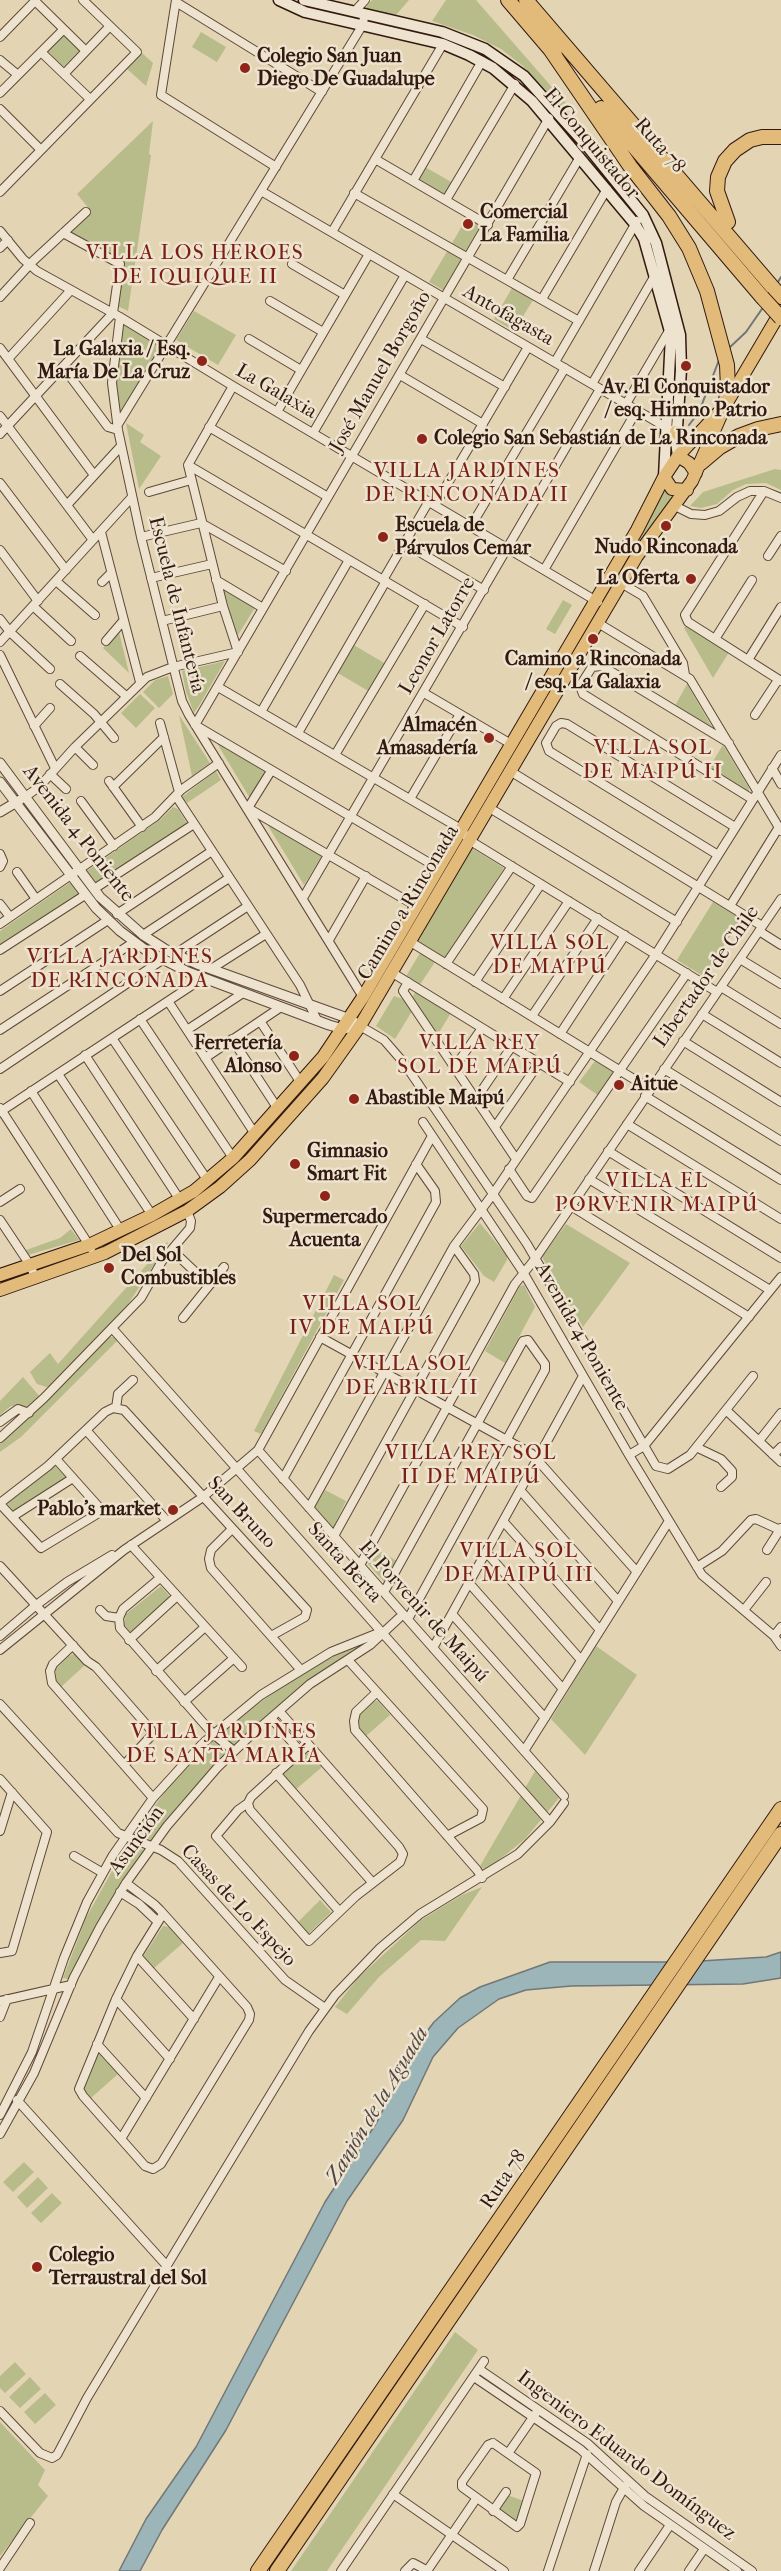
<!DOCTYPE html>
<html>
<head>
<meta charset="utf-8">
<style>
	body { margin:0 }
	canvas { display:block; background:#e3d4b4 }
</style>
</head>
<body>
<canvas width="781" height="2571"></canvas>
<script>
const g = document.querySelector('canvas').getContext('2d');
g.lineJoin = 'round';
function fill(path, color) { g.fillStyle = color; g.fill(path, 'evenodd'); }
const toPath = rows => new Path2D(rows.map(r => 'M' + r).join(''));
function strokePath(path, color, width, dash) { g.strokeStyle = color; g.lineWidth = width; g.lineCap = dash ? 'butt' : 'round'; g.setLineDash(dash || []); g.stroke(path); }
function drawText(font, color, halo, rows, align = 'center') {
  g.font = font + ' "IM FELL French Canon",serif'; g.lineWidth = 5; g.setLineDash([]); g.textBaseline = 'middle'; g.strokeStyle = halo; g.fillStyle = color; for (const [text, x, y, turn = 0] of rows) {
    g.save(); g.translate(x, y); g.rotate((+turn || 0) * Math.PI / 180); g.textAlign = isNaN(turn) ? turn : align; if (halo) g.strokeText(text, 0, 0); g.fillText(text, 0, 0); g.restore();
  }
}
fill(toPath([
	[372,0,409,0,396,15,365,8],
	[446,0,476,0,571,109,562,107,523,66,501,49,473,35,432,21],
	[201,32,226,47,217,62,192,47],
	[62,34,80,50,62,68,45,52],
	[142,53,153,63,146,86,127,69],
	[153,121,149,154,151,155,128,311,116,305,121,263,66,232,90,210,77,194],
	[425,167,453,183,445,196,417,180],
	[468,216,481,224,443,290,429,282],
	[512,288,533,300,514,331,494,319],
	[194,311,236,335,218,365,176,340],
	[124,324,162,348,119,413,115,379],
	[126,423,144,435,140,442,161,456,139,489],
	[775,469,781,470,781,490,766,483,746,484,733,490,717,504,701,508,690,506,703,492],
	[663,485,675,495,607,599,602,596],
	[223,587,256,606,238,635,235,630],
	[563,600,572,605,555,634,546,629],
	[688,622,731,649,713,678,684,628],
	[119,632,129,673,103,648],
	[352,644,386,664,370,692,336,672],
	[225,661,200,704,194,713,186,692,182,671],
	[168,676,173,694,159,708,143,692,155,680],
	[687,684,713,729,713,734,675,706],
	[140,694,155,708,136,728,121,713],
	[179,715,210,763,192,776],
	[215,740,268,772,251,800],
	[723,745,749,788,748,796,707,771],
	[216,771,221,780,187,803,182,797],
	[173,807,178,809,188,825,0,948,0,931,160,820],
	[264,819,323,854,304,885],
	[470,847,504,868,445,959,417,941],
	[713,902,742,919,703,976,677,960],
	[420,953,435,962,419,986,405,978],
	[417,990,452,1011,435,1039,410,1000],
	[394,996,406,1000,412,1011,395,1039,376,1026],
	[338,1044,343,1046,245,1162,169,1218,103,1249,101,1248,180,1203],
	[595,1061,614,1071,599,1096,579,1082],
	[480,1223,507,1256,507,1260,494,1282,484,1276,461,1246],
	[566,1224,630,1263,583,1327,542,1257],
	[71,1229,79,1240,28,1255,26,1250,60,1238],
	[167,1242,168,1243,121,1315,52,1386,46,1387,37,1384,30,1372,50,1353,58,1364],
	[334,1275,344,1280,261,1434,254,1431],
	[524,1285,535,1307,505,1363,485,1351,520,1286],
	[109,1337,114,1337,118,1340,21,1437,0,1452,0,1442,27,1420],
	[23,1377,41,1398,31,1407,11,1406,0,1415,0,1401],
	[55,1466,67,1478,14,1511,7,1503],
	[325,1490,346,1501,333,1528,314,1508],
	[376,1549,397,1561,385,1583,368,1564],
	[161,1586,171,1598,131,1633,124,1625,126,1614],
	[365,1642,283,1702,236,1746,220,1734,270,1695,324,1661],
	[596,1646,637,1675,585,1755,551,1719],
	[74,1654,85,1665,61,1687,55,1679,56,1669,69,1656],
	[374,1701,378,1701,390,1715,366,1736,360,1729,358,1716],
	[213,1741,228,1753,180,1803,150,1841,133,1836,170,1785],
	[306,1753,309,1753,322,1767,294,1791,281,1776,282,1773],
	[535,1771,559,1798,525,1839,494,1864,484,1869,480,1866],
	[127,1844,144,1850,123,1879,69,1979,63,1978,86,1918],
	[482,1887,445,1941,421,1940,379,1977,347,2014,335,2007,358,1978,421,1920,462,1895],
	[320,1900,331,1912,308,1934,297,1923],
	[163,1926,169,1927,183,1943,153,1969,143,1957],
	[99,2053,118,2074,91,2098,84,2090],
	[24,2162,34,2172,13,2192,3,2182],
	[38,2177,48,2188,27,2208,17,2197],
	[52,2193,62,2203,41,2223,31,2213],
	[455,2332,478,2350,327,2571,291,2571],
	[15,2362,26,2374,5,2393,0,2388,0,2376],
	[30,2377,41,2389,20,2408,9,2397],
	[45,2393,56,2405,35,2424,24,2412],
	[0,2422,45,2470,38,2485,48,2496,0,2556],
	[507,2495,524,2501,517,2523,497,2510]
]), '#b8bc8a');
const water = toPath([
	[781,1952,781,1978,743,1984,571,1986,526,1990,499,1999,458,2028,433,2057,403,2120,347,2201,226,2430,162,2530,140,2571,119,2571,146,2519,196,2447,325,2202,377,2122,412,2051,434,2022,460,1998,480,1987,550,1962,684,1962,766,1957,781,1952]
]);
fill(water, '#9bb5b9');
strokePath(water, '#717776', 1.5);
strokePath(toPath([
	[776,285,781,277],
	[728,349,746,332,764,306],
	[689,425,699,412,719,360]
]), '#717776', 2);
const minor = toPath([
	[176,0,161,95,276,167],
	[35,1,86,51],
	[176,2,322,92],
	[355,11,365,0],
	[0,37,36,0],
	[41,52,90,99],
	[0,60,18,75],
	[64,74,110,26],
	[0,93,63,30],
	[0,109,41,150],
	[375,159,488,225],
	[413,181,482,61],
	[261,191,669,429],
	[0,192,137,52,83,0],
	[354,193,579,321],
	[446,200,515,84],
	[0,231,23,259,37,271,120,317,233,386,598,602],
	[332,232,443,44],
	[0,248,8,240],
	[292,264,345,295],
	[507,280,580,157],
	[0,297,33,261,86,212],
	[542,299,607,189],
	[270,301,323,332],
	[120,317,112,383,118,430,141,537,182,701,189,715,363,997],
	[249,339,301,370],
	[421,339,505,387],
	[0,348,94,475],
	[8,359,71,290],
	[555,362,637,221],
	[63,367,108,427,118,430],
	[400,375,483,424],
	[592,384,654,277],
	[233,386,188,465,223,606,238,652],
	[626,404,670,329],
	[277,412,369,254],
	[0,416,93,540],
	[117,426,362,26,365,14],
	[209,427,328,497],
	[313,433,405,275],
	[0,434,113,313,120,264,63,233],
	[188,465,463,627],
	[0,483,66,570],
	[764,491,685,615,688,622,781,681],
	[149,492,191,480],
	[67,505,121,446],
	[435,505,528,347],
	[675,506,691,514,705,515,719,511,737,497,750,491,764,491,781,498],
	[471,526,565,368],
	[101,532,140,682],
	[141,537,201,523,286,571],
	[404,543,484,590],
	[0,550,38,601],
	[768,556,781,536],
	[544,570,637,410],
	[151,578,212,564],
	[216,580,263,608],
	[383,580,429,501],
	[56,581,95,615],
	[102,582,111,573],
	[621,583,643,596,683,663,685,675],
	[33,606,71,641],
	[0,619,10,632,50,669],
	[162,621,223,606],
	[598,623,690,679,781,831],
	[715,639,752,580],
	[106,641,123,621],
	[0,642,132,497],
	[0,655,55,768],
	[80,656,126,696],
	[748,660,781,607],
	[60,684,94,714,114,738],
	[218,687,461,829,469,840,717,992],
	[424,693,511,744],
	[261,712,349,560],
	[755,715,778,680],
	[160,723,179,792],
	[34,726,50,708],
	[298,733,386,581],
	[729,743,602,666,592,667,580,686,583,694,752,799],
	[75,747,93,765],
	[335,755,425,604],
	[772,768,781,784],
	[271,771,248,808,416,906],
	[510,771,762,926],
	[50,774,66,789],
	[109,781,142,827],
	[113,787,164,737],
	[176,796,300,985,317,1020],
	[25,797,39,787,75,747,147,677,173,667,238,652],
	[410,799,460,714],
	[81,801,114,846],
	[488,807,677,922],
	[0,854,3,861,0,867],
	[718,855,549,751,546,743,556,726,561,723,567,724,735,827],
	[438,868,195,725,549,118],
	[17,872,36,899],
	[94,889,194,824],
	[303,898,600,389],
	[0,904,10,917],
	[730,906,779,827],
	[117,914,212,851],
	[0,924,155,817,181,790,219,763],
	[759,931,781,945],
	[143,935,229,878],
	[329,940,366,876],
	[409,941,650,1089],
	[0,950,85,895],
	[175,954,248,906],
	[740,959,781,984],
	[446,964,512,866],
	[211,969,266,934],
	[391,972,570,1082],
	[408,982,403,991,516,1159],
	[475,982,541,884],
	[721,987,781,1024],
	[0,991,108,920],
	[503,999,569,901],
	[168,1001,255,1134],
	[702,1014,781,1063],
	[532,1016,598,918],
	[140,1019,233,1158],
	[260,1021,301,1083],
	[360,1026,384,1040,404,1063,527,1244,656,1466,668,1469,690,1455,753,1376],
	[0,1030,134,942],
	[187,1030,243,993],
	[560,1034,625,935],
	[112,1038,208,1181],
	[232,1039,278,1109],
	[683,1041,781,1102],
	[85,1055,180,1200],
	[205,1058,281,1007],
	[454,1068,482,1028],
	[0,1069,162,960],
	[664,1069,781,1141],
	[58,1074,152,1215],
	[31,1091,121,1231],
	[645,1096,781,1180],
	[476,1099,512,1046],
	[0,1108,91,1248],
	[0,1112,203,978],
	[423,1122,523,1272,629,1455,702,1575,774,1636,781,1646],
	[627,1124,781,1219],
	[495,1127,539,1063],
	[608,1151,781,1258],
	[509,1169,527,1196,532,1198,687,973],
	[589,1179,770,1290],
	[0,1202,20,1189],
	[571,1206,749,1317],
	[0,1220,30,1265,36,1279],
	[172,1250,209,1285],
	[183,1318,224,1267],
	[112,1328,550,1822],
	[320,1337,532,1454,637,1572],
	[116,1408,118,1394,133,1380],
	[726,1410,781,1462],
	[0,1422,18,1409,29,1413],
	[86,1430,167,1521],
	[0,1438,44,1398,141,1298,162,1261,190,1228,191,1221,187,1211],
	[759,1441,781,1413],
	[698,1448,721,1459,732,1471,732,1477,721,1487],
	[258,1450,564,1796],
	[629,1455,644,1446,781,1277],
	[773,1455,781,1447],
	[283,1479,436,1202,435,1191,416,1164],
	[520,1490,618,1601],
	[0,1503,48,1466,105,1412,113,1408,124,1410,307,1610,305,1617,271,1636],
	[0,1504,41,1548,97,1514,98,1506,56,1459],
	[309,1508,454,1246,493,1194,656,954,781,755],
	[12,1517,73,1478],
	[503,1521,600,1630],
	[232,1529,211,1550,209,1559,211,1568,300,1669],
	[334,1536,475,1281,474,1274,454,1246],
	[131,1545,242,1667],
	[767,1550,781,1528],
	[486,1552,581,1660],
	[360,1565,515,1284,535,1259,781,899],
	[0,1566,87,1661,96,1667,151,1730,151,1736,124,1765],
	[697,1567,722,1551,751,1520,756,1519,780,1530],
	[160,1578,123,1609,119,1618,120,1628,213,1734,234,1751],
	[469,1583,563,1689],
	[384,1592,523,1341,528,1340,545,1364,545,1370,408,1619],
	[100,1610,106,1616,119,1618],
	[744,1610,766,1582],
	[452,1614,545,1718],
	[0,1636,35,1606,67,1582,112,1555],
	[774,1636,781,1627],
	[129,1640,176,1597],
	[73,1645,53,1664,50,1671,52,1683,153,1798],
	[433,1648,583,1376],
	[0,1650,124,1550,203,1497,258,1450,432,1136],
	[348,1660,483,1809,481,1818,447,1836],
	[156,1671,205,1627],
	[377,1692,356,1712,354,1721,355,1730,477,1870,482,1878],
	[184,1702,234,1658],
	[0,1704,118,1833,161,1850,178,1861,285,1980,325,2008],
	[279,1711,399,1847,403,1854,400,1862,356,1896,309,1941,216,1836,238,1810,248,1803,251,1797,308,1745],
	[271,1718,300,1751],
	[524,1751,669,1521],
	[276,1773,372,1882],
	[0,1779,47,1832,12,1951,0,1953],
	[248,1803,250,1810,339,1911],
	[0,1831,12,1792],
	[74,1856,103,1873],
	[126,1883,155,1905,160,1910,247,2007,250,2014,249,2020,161,2164,153,2169,145,2166,83,2096,79,2089,116,1999,137,1956,163,1914],
	[120,1892,139,1904,157,1921],
	[137,1956,194,2019],
	[116,1999,170,2059],
	[0,2001,71,1985],
	[0,2017,7,1999],
	[97,2044,146,2098],
	[17,2100,167,2266],
	[0,2115,32,2052,64,1958,87,1902,113,1855,153,1798,203,1743,261,1695,331,1652,381,1632],
	[0,2134,34,2073,74,1977,100,1927,126,1883,167,1826,217,1768,249,1737,310,1684,370,1645,399,1618],
	[121,2139,219,1977],
	[479,2369,587,2443,645,2496,752,2571],
	[474,2377,580,2449,644,2506,737,2571],
	[0,2411,40,2453,52,2458,57,2455,87,2398,198,2214,309,2031,335,1995,380,1948,420,1914,518,1854,550,1822,564,1803],
	[493,2443,536,2473,520,2524,517,2527,462,2487,462,2482,488,2445,493,2443],
	[509,2452,536,2413],
	[393,2494,504,2571],
	[493,2511,506,2492],
	[0,2568,30,2523],
	[341,2571,484,2361],
	[405,2571,413,2563,428,2571],
	[427,2571,476,2499],
	[548,2571,587,2454],
	[594,2571,616,2502,625,2486],
	[639,2571,670,2525],
	[689,2571,704,2549]
]);
const tertiary = toPath([
	[0,763,100,897,143,935,168,951,197,964,350,1019,360,1026],
	[0,782,96,908,120,931,147,951,188,972,329,1025,343,1029,360,1026],
	[0,812,20,800]
]);
const secondary = toPath([
	[279,0,305,12,443,44,469,55,493,68,532,101,635,224,644,239,671,335,664,477],
	[304,0,442,32,485,49,524,76,588,147,643,215,656,243,680,335,681,370,676,442,678,456]
]);
const primary = toPath([
	[676,432,682,438,691,441],
	[678,456,689,463,696,473],
	[664,477,672,489,687,490],
	[0,1275,89,1245,152,1215,194,1191,233,1158,323,1057,363,997,637,530,664,477,678,456,718,413],
	[0,1290,105,1253,187,1211,220,1187,250,1160,323,1078,360,1026,637,556,692,481,725,406,781,311]
]);
const motorway = toPath([
	[508,0,555,55],
	[526,0,781,297],
	[550,49,630,166,669,216,689,248,707,291,727,365,728,388,725,406],
	[601,108,762,297],
	[728,222,717,191,718,177,725,161,735,150,750,140,762,137,781,137],
	[701,463,720,447,739,436,758,429,781,424],
	[258,2571,781,1809],
	[277,2571,781,1834]
]);
strokePath(minor, '#5e483a', 10);
strokePath(tertiary, '#5e483a', 11);
strokePath(secondary, '#321a11', 13);
strokePath(primary, '#321a11', 14);
strokePath(motorway, '#321a11', 16);
strokePath(minor, '#ede3ce', 8);
strokePath(tertiary, '#ede3ce', 9);
strokePath(secondary, '#ede3ce', 10);
strokePath(primary, '#e2ba7a', 12);
strokePath(motorway, '#e2ba7a', 14);
const motorwayBridge = toPath([
	[762,297,781,318]
]);
strokePath(motorwayBridge, '#321a11', 16, []);
strokePath(motorwayBridge, '#e2ba7a', 14);
for (const [x, y, r, color] of [
	[245,68,6,"#8f2418"],
	[468,224,6,"#8f2418"],
	[202,361,6,"#8f2418"],
	[686,366,6,"#8f2418"],
	[422,439,6,"#8f2418"],
	[666,526,6,"#8f2418"],
	[383,537,6,"#8f2418"],
	[691,579,6,"#8f2418"],
	[593,639,6,"#8f2418"],
	[489,738,6,"#8f2418"],
	[294,1056,6,"#8f2418"],
	[619,1085,6,"#8f2418"],
	[354,1099,6,"#8f2418"],
	[295,1164,6,"#8f2418"],
	[325,1196,6,"#8f2418"],
	[109,1268,6,"#8f2418"],
	[173,1510,6,"#8f2418"],
	[37,2267,6,"#8f2418"]
]) { const dot = new Path2D(); dot.arc(x, y, r, 0, 2 * Math.PI); g.fillStyle = color; g.fill(dot); strokePath(dot, '#ede3ce', 2); }
drawText('bold 20px', '#321a11', '#ede3ce', [
	["Colegio San Juan",257,57],
	["Diego De Guadalupe",257,80],
	["Comercial",480,213],
	["La Familia",480,236],
	["La Galaxia / Esq.",190,350,"right"],
	["María De La Cruz",190,373,"right"],
	["Av. El Conquistador",686,388,"center"],
	["/ esq. Himno Patrio",686,411,"center"],
	["Colegio San Sebastián de La Rinconada",434,439],
	["Escuela de",395,526],
	["Párvulos Cemar",395,549],
	["Nudo Rinconada",666,548,"center"],
	["La Oferta",679,579,"right"],
	["Camino a Rinconada",593,660,"center"],
	["/ esq. La Galaxia",593,683,"center"],
	["Almacén",477,726,"right"],
	["Amasadería",477,749,"right"],
	["Ferretería",282,1044,"right"],
	["Alonso",282,1067,"right"],
	["Aitue",631,1085],
	["Abastible Maipú",366,1099],
	["Gimnasio",307,1152],
	["Smart Fit",307,1175],
	["Supermercado",325,1218,"center"],
	["Acuenta",325,1241,"center"],
	["Del Sol",121,1256],
	["Combustibles",121,1279],
	["Pablo's market",161,1510,"right"],
	["Colegio",49,2256],
	["Terraustral del Sol",49,2279]
], 'left');
drawText('20px', '#321a11', '#ede3ce', [
	["El Conquistador",591,144,50],
	["Ruta 78",659,146,49],
	["Antofagasta",508,316,30],
	["José Manuel Borgoño",381,372,-60],
	["La Galaxia",276,392,30],
	["Escuela de Infantería",176,605,76],
	["Leonor Latorre",438,636,-60],
	["Avenida 4 Poniente",78,834,52],
	["Camino a Rinconada",409,903,-59],
	["Libertador de Chile",707,977,-55],
	["Avenida 4 Poniente",581,1337,60],
	["San Bruno",241,1513,47],
	["Santa Berta",344,1563,48],
	["El Porvenir de Maipú",423,1612,48],
	["Asunción",137,1841,-54],
	["Casas de Lo Espejo",238,1906,47],
	["Ruta 78",504,2180,-56],
	["Ingeniero Eduardo Domínguez",626,2456,37]
]);
g.letterSpacing = '1.5px';
drawText('21px', '#7a1f14', '#ede3ce', [
	["VILLA LOS HEROES",195,254],
	["DE IQUIQUE II",195,278],
	["VILLA JARDINES",467,472],
	["DE RINCONADA II",467,496],
	["VILLA SOL",653,749],
	["DE MAIPÚ II",653,773],
	["VILLA SOL",550,944],
	["DE MAIPÚ",550,968],
	["VILLA JARDINES",120,958],
	["DE RINCONADA",120,982],
	["VILLA REY",480,1044],
	["SOL DE MAIPÚ",480,1068],
	["VILLA EL",657,1182],
	["PORVENIR MAIPÚ",657,1206],
	["VILLA SOL",362,1305],
	["IV DE MAIPÚ",362,1329],
	["VILLA SOL",412,1365],
	["DE ABRIL II",412,1389],
	["VILLA REY SOL",471,1454],
	["II DE MAIPÚ",471,1478],
	["VILLA SOL",519,1552],
	["DE MAIPÚ III",519,1576],
	["VILLA JARDINES",224,1733],
	["DE SANTA MARÍA",224,1757]
]);
g.letterSpacing = '0px';
drawText('italic 21px', '#524843', '#ede3ce', [
	["Zanjón de la Aguada",378,2106,-59]
]);
</script>
</body>
</html>
